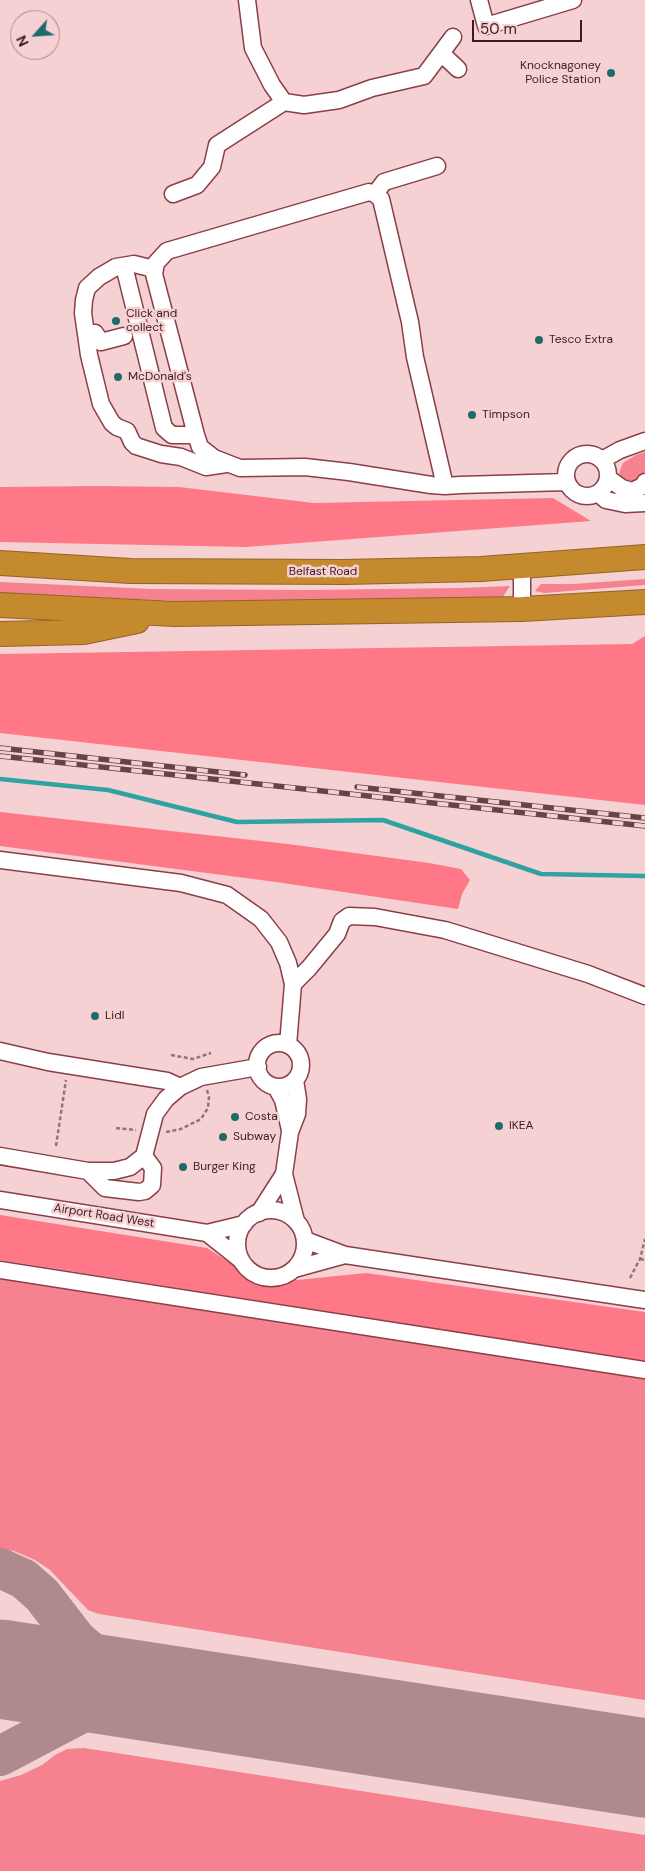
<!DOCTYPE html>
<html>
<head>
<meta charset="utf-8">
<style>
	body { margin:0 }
	#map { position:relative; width:645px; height:1871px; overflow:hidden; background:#f6d1d3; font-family:"DM Sans",sans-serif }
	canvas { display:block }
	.north { position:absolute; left:10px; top:10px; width:50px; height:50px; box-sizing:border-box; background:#f6d1d3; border:1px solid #ac888b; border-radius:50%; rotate:244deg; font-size:14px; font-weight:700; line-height:20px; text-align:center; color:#3c1b1e }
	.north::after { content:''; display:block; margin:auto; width:18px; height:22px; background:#1f6b6b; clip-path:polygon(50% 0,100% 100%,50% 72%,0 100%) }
	.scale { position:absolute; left:472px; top:20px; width:110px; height:22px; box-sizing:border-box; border:2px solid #3c1b1e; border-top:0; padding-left:6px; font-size:15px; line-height:18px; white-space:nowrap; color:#3c1b1e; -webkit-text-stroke:4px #f6d1d3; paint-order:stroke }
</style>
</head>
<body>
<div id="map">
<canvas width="645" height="1871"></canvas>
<div class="north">N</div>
<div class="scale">50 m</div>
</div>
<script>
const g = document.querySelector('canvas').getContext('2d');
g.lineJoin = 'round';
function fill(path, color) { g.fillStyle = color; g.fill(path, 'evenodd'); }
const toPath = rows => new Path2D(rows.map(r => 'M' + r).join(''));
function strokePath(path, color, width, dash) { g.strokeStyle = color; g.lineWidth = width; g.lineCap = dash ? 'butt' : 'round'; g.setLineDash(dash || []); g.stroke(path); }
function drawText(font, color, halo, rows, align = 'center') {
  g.font = font + ' "DM Sans",sans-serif'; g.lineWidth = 5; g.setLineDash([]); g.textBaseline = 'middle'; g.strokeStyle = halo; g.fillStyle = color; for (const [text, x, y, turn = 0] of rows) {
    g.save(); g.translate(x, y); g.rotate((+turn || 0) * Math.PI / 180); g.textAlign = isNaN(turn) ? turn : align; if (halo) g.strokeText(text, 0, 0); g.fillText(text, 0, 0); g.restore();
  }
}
fill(toPath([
	[645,452,645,471,641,478,632,481,623,479,619,473,623,463,636,455],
	[645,579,645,585,544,593,535,591,541,584,573,584],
	[0,582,152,589,307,590,460,588,510,586,502,598,198,602,0,593],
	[0,1276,645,1375,645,1700,99,1614,88,1610,50,1570,35,1560,14,1551,0,1549],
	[84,1748,645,1835,645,1871,0,1871,0,1781,21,1775,42,1765,55,1755,67,1749]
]), '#f5828e');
fill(toPath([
	[98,486,179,487,314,503,553,498,591,521,246,547,0,542,0,487],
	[645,636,645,805,0,733,0,654,632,644],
	[0,812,288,844,429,863,461,869,470,880,462,894,458,909,276,882,0,846],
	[0,1215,207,1248,247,1274,268,1283,366,1273,645,1312,645,1363,312,1309,0,1260]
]), '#fe7887');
strokePath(toPath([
	[0,779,108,790,237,822,383,820,541,874,645,876]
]), '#2fa2a2', 4.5);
strokePath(toPath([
	[0,1568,24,1579,42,1595,76,1639,99,1659,121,1675,152,1692,120,1698,95,1706,0,1756]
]), '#ae8a8c', 40);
strokePath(toPath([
	[0,1669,645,1768]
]), '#ae8a8c', 99);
const minor = toPath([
	[247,0,253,48,272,85,284,102,304,105,339,100,372,88,424,76,453,37],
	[479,0,486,26,573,0],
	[442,54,458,69],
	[173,194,197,185,212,167,217,145,284,102],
	[375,194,384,182,437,166],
	[124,266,164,428,172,435,196,435],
	[154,269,134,264,116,267,99,277,87,288,84,300,83,313,89,355,101,404,112,423,117,427,127,431,132,442,136,446,161,454,181,457,206,467,226,464],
	[86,334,95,333,101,342,124,336],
	'566 475a21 21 0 1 1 42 0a21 21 0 1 1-42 0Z',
	[602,460,620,450,645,441],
	[608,478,622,488,632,491,643,486,645,482],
	[445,486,415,357,410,322,381,199,375,194,369,192,167,251,156,263,154,274,196,435,200,447,214,458,240,468,305,467,349,472,431,485,445,486,460,485,567,482],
	[598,493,606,500,625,504,645,503],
	[522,565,522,609],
	[0,860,181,883,227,895,261,919,279,942,288,963,293,984,288,1045],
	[293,984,309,968,337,934,342,921,349,916,375,917,445,930,588,974,645,996],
	'257 1065a22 22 0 1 1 44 0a22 22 0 1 1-44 0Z',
	[0,1051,48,1062,167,1081,180,1087],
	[295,1080,298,1099,297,1114,290,1132,284,1174,296,1221],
	[276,1087,283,1100,290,1130],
	[0,1156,88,1171,114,1171,130,1167,144,1156,155,1114,166,1099,180,1087,201,1077,258,1067],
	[88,1171,105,1188,139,1192,145,1191,152,1185,153,1168,144,1156],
	[0,1200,207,1233,244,1224],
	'237 1244a34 34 0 1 1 68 0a34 34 0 1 1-68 0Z',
	[259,1213,284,1174],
	[207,1233,241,1260],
	[305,1240,345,1255,645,1300],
	[294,1269,345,1255],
	[0,1270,645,1370]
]);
const highway = toPath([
	[0,563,130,571,344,572,481,569,645,557],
	[0,605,175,614,522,609,645,602],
	[0,634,84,632,137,621]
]);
strokePath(minor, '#8a3e47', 19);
strokePath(highway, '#946328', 26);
strokePath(toPath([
	[171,1055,193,1059,211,1053],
	[116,1128,136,1130],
	[166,1132,181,1129,201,1119,208,1108,209,1097,207,1090],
	[56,1146,66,1080],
	[640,1259,645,1260],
	[630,1278,640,1259,645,1239]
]), '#967376', 2.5, [4, 2.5]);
strokePath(minor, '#fff', 16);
strokePath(highway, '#c48a2d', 24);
const rail = toPath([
	[0,748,245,775],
	[0,756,645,826],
	[357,787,645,818]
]);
strokePath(rail, '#654346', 5.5);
strokePath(rail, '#f6d1d3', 4, [11]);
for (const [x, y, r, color] of [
	[611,73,5,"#1f6b6b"],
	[116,321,5,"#1f6b6b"],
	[539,340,5,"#1f6b6b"],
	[118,377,5,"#1f6b6b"],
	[472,415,5,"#1f6b6b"],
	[95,1016,5,"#1f6b6b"],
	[235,1117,5,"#1f6b6b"],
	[499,1126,5,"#1f6b6b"],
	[223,1137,5,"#1f6b6b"],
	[183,1167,5,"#1f6b6b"]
]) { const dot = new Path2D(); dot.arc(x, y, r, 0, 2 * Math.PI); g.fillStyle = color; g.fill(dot); strokePath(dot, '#f6d1d3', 2); }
drawText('12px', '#3c1b1e', '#f6d1d3', [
	["Knocknagoney",601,66,"right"],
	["Police Station",601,80,"right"],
	["Click and",126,314],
	["collect",126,328],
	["Tesco Extra",549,340],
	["McDonald's",128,377],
	["Timpson",482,415],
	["Lidl",105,1016],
	["Costa",245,1117],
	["IKEA",509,1126],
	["Subway",233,1137],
	["Burger King",193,1167]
], 'left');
drawText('12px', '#3c1b1e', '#f6d1d3', [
	["Belfast Road",323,572],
	["Airport Road West",104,1216,9]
]);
</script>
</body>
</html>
